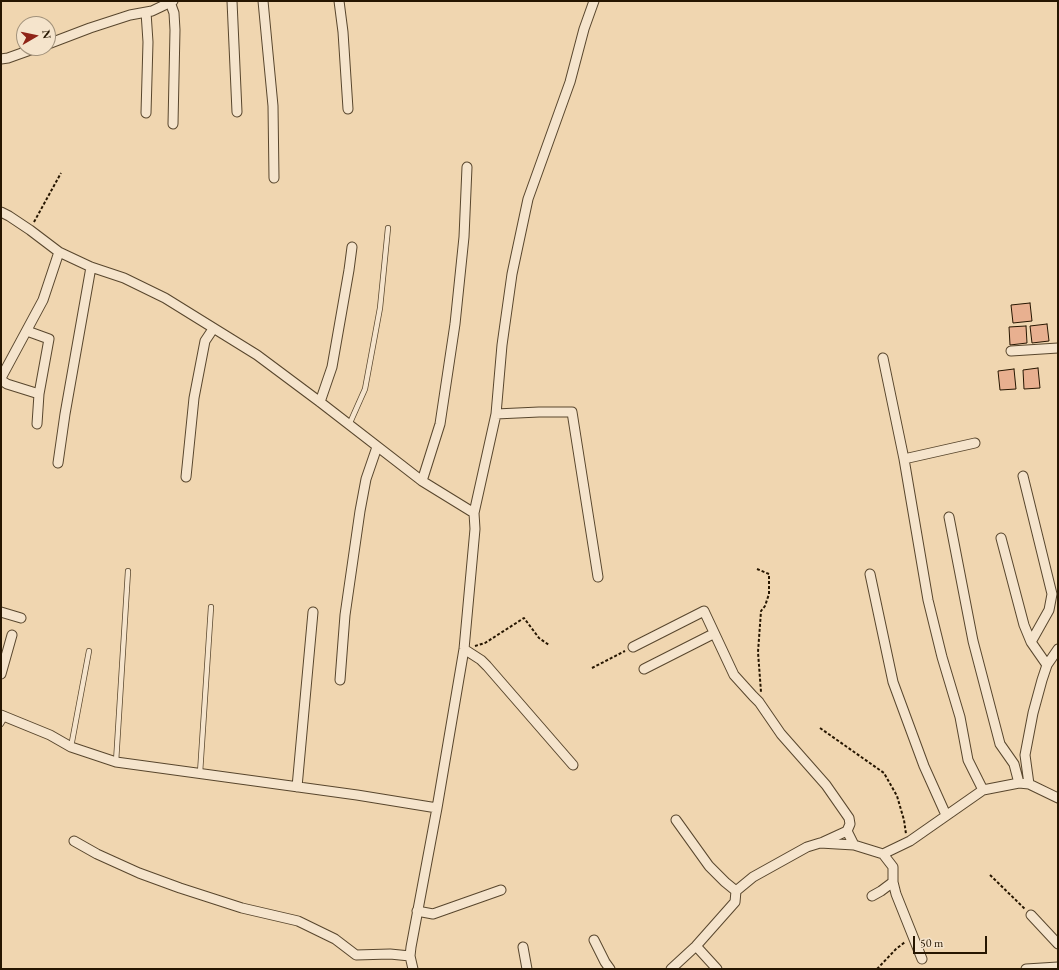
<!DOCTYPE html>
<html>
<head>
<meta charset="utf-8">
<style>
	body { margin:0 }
	#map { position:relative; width:1059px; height:970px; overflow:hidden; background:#f0d6b0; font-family:"EB Garamond",serif }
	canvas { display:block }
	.frame { position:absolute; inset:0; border:2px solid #261601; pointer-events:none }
	.north { position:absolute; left:16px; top:16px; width:40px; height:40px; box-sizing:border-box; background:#f5e4cc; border:1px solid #a2927b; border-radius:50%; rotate:81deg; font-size:11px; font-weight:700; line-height:16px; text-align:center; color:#261601 }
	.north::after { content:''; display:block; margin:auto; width:14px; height:18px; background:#8f2418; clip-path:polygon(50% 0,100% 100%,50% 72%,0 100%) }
	.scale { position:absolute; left:913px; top:936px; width:74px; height:18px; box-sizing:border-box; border:2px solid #261601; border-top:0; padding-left:5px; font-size:12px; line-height:14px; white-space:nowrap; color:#261601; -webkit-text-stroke:3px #f5e4cc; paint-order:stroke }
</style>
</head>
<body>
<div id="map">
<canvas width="1059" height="970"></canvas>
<div class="frame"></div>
<div class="north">N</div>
<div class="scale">50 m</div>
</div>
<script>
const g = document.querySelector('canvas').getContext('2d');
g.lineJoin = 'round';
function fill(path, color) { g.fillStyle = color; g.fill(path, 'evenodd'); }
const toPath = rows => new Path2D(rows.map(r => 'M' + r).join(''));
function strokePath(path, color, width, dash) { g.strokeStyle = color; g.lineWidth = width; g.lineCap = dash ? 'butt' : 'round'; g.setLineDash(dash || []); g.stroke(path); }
const building = toPath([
	[1030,303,1032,321,1013,323,1011,305,1030,303],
	[1047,324,1049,341,1032,343,1030,326,1047,324],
	[1026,326,1027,343,1010,345,1009,327,1026,326],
	[1038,368,1040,388,1024,389,1023,370,1038,368],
	[1014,369,1016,389,1000,390,998,371,1014,369]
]);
fill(building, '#e8b090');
strokePath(building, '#261601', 1);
const lane = toPath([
	[349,425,365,389,380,308,388,228],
	[1,724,5,717],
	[71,747,89,651],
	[116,762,128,571],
	[200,773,211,607]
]);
const street = toPath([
	[232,1,237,112],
	[263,1,273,106,274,178],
	[339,1,343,32,348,109],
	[170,2,174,13,175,30,173,124],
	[146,12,148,42,146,113],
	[48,44,90,28,130,15,152,11,173,1],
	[1,59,8,58,36,48],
	[1,212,9,216,30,230,59,252,91,267,124,278,165,298,257,355,320,402,422,481,474,513,475,529,464,649,437,808,411,947,410,956,413,969],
	[27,331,49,339,39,394,37,424],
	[1011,351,1058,348],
	[883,358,904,459,928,600,942,657,960,717,968,760,983,790],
	[1,378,43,300,59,252],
	[1,380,7,384,39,394],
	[320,402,332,367,349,270,352,247],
	[496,414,539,412,572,412,598,577],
	[904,459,975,443],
	[58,463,65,414,91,267],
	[1023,476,1052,594,1049,610,1031,642],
	[186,477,194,398,205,341,213,329],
	[422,481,440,424,455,324,464,237,467,167],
	[474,513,496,414,502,345,512,274,528,199,570,82,584,29,594,1],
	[949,517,973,641,1000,744,1014,764,1019,783],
	[1001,538,1024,625,1031,642,1047,665],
	[870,574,893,682,924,766,946,815],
	[1,612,21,618],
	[633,647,704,611,734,675,753,696,759,702,781,734,826,785,849,818,850,824,847,831,854,845],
	[464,649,481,660,487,666,573,765],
	[644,669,713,634],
	[1,674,12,635],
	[340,680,345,615,360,511,366,479,377,447],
	[1,715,50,735,71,747,116,762,357,795,437,808],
	[1029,784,1025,755,1033,713,1042,680,1047,665,1058,649],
	[297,787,313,612],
	[676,820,709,866,725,882,736,891],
	[74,841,97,854,139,873,180,888,242,908,298,921,335,939,356,955,390,954,410,956],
	[823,842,847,831],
	[883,854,893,867,893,882,896,894,922,959],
	[872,896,881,891,893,882],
	[417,911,433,914,501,890],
	[1031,915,1058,944],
	[594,940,605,962,610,969],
	[696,946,717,969],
	[523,947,527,969],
	[671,969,696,946,735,902,736,891,753,877,807,847,820,843,854,845,883,854,910,841,983,790,1019,783,1029,784,1058,798],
	[1026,969,1058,967]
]);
strokePath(lane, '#58462d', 6);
strokePath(street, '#58462d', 11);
strokePath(toPath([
	[34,222,61,173],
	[757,569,769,574,769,594,765,606,761,611,758,652,761,692],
	[475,646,485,643,524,618,539,638,549,645],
	[592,668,625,651],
	[820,728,884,773,897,796,904,820,906,834],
	[990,875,1025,909],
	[877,969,896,949,905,942]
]), '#261601', 2, [3, 2]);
strokePath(lane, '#f5e4cc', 4.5);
strokePath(street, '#f5e4cc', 9);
</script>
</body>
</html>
